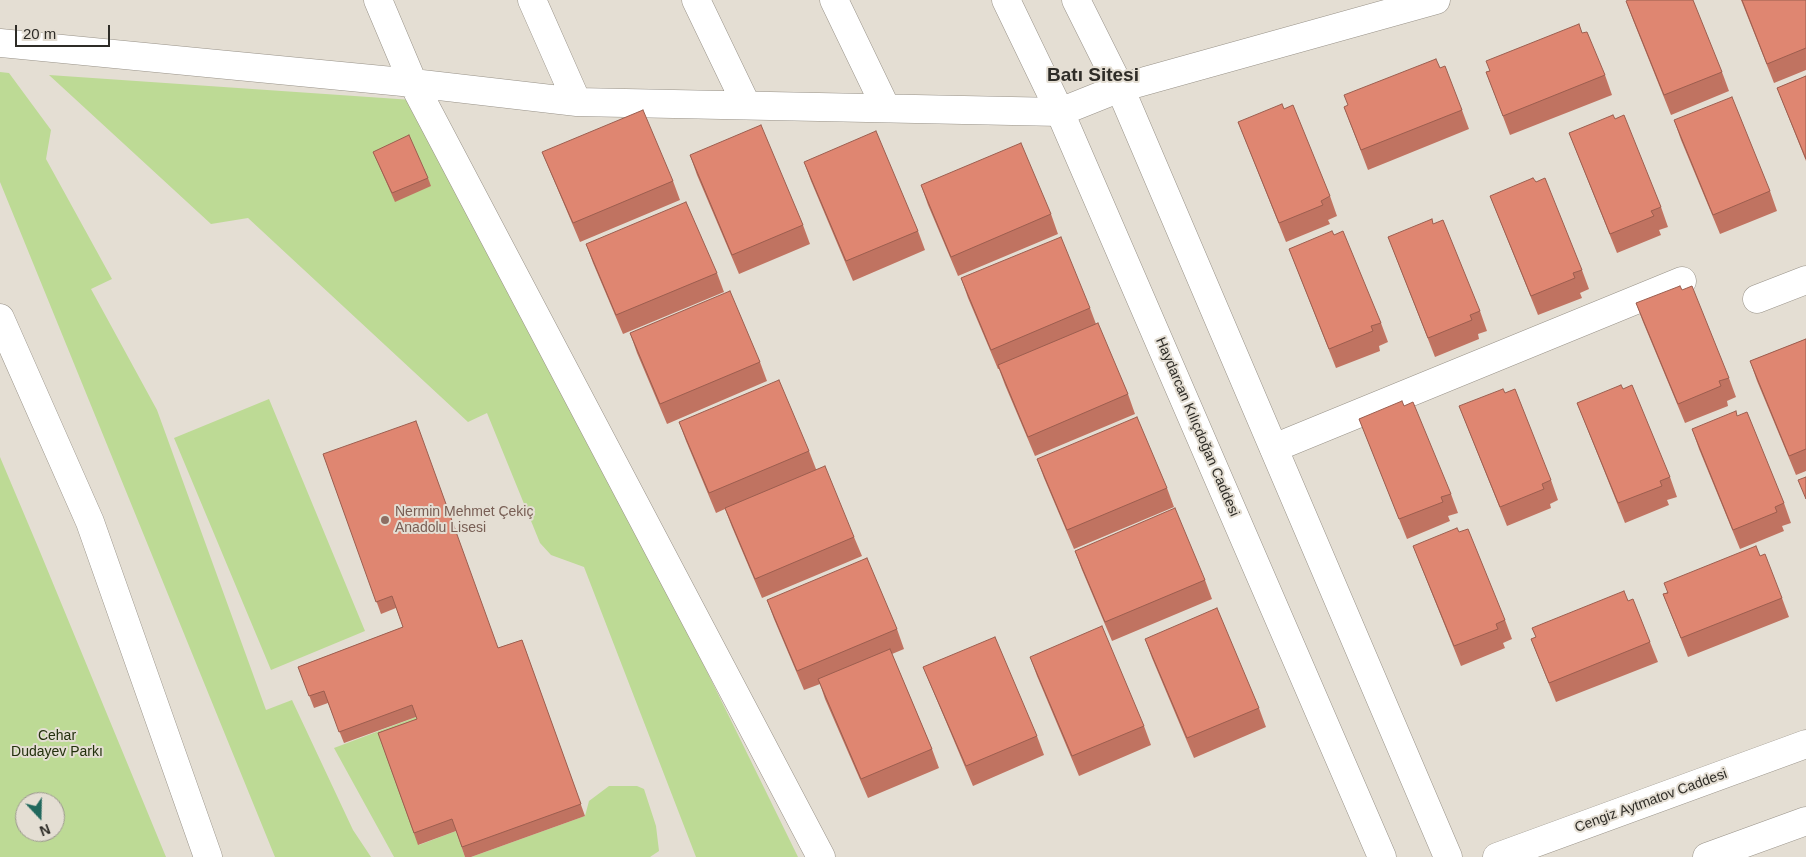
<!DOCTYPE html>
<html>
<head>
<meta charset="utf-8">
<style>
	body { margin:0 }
	#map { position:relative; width:1806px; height:857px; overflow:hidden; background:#e4ded3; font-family:Arial,sans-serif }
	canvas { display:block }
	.north { position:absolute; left:15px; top:792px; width:50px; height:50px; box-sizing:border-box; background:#e4ded3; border:1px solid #9b978e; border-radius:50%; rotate:159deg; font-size:14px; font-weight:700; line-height:20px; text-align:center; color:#2e2c27 }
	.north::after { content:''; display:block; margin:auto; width:18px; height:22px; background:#21685d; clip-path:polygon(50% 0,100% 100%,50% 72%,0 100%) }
	.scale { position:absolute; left:15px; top:25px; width:95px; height:22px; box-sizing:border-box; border:2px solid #2e2c27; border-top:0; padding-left:6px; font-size:15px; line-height:18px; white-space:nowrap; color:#2e2c27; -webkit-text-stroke:4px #e4ded3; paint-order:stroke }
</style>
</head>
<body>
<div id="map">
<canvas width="1806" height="857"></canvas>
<div class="north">N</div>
<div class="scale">20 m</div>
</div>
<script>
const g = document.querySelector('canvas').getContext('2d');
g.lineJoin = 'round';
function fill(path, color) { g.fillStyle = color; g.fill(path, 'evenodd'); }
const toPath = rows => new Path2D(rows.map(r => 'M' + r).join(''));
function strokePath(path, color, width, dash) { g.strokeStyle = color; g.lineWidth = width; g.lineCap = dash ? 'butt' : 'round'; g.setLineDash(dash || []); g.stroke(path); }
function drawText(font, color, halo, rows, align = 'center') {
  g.font = font + ' Arial,sans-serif'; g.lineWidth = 4; g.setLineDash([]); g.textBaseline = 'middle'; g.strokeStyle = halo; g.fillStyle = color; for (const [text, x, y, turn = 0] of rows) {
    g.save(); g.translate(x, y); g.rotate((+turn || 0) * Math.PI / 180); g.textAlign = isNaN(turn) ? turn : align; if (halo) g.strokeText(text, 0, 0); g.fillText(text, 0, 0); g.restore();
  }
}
fill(toPath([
	[0,72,9,73,51,130,46,159,112,279,91,289,157,410,266,710,292,700,353,830,371,857,275,857,0,182],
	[49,75,427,101,798,857,696,857,584,567,551,555,540,543,487,413,468,422,248,218,211,224],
	[269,399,365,631,271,670,174,438],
	[0,457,38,547,166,857,0,857],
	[25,802,55,802,55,832,25,832],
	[416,717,421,731,419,845,456,831,465,857,394,857,334,748],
	[609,786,637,786,644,789,656,826,659,851,650,857,471,857,585,816,589,801]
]), '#bdda95');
const minor = toPath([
	[378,0,413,83,821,857],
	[532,0,577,102],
	[696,0,746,104],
	[834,0,886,108],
	[0,43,413,83,577,102,1060,112],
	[1120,88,1436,0],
	[1757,299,1806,280],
	[0,318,90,522,208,857],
	[1274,448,1682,281]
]);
const major = toPath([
	[1006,0,1060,112,1382,857],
	[1076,0,1120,88,1448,857],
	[1060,112,1120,88],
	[1497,857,1806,744],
	[1707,857,1806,821]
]);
strokePath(minor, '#989288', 29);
strokePath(major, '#989288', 29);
strokePath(minor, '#fff', 28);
strokePath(major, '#fff', 28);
fill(toPath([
	[1741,0,1806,0,1806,70,1774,83],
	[1626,1,1722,72,1729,91,1671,115,1633,20],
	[1582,33,1605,75,1612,95,1510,135,1486,72],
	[1440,68,1462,110,1469,129,1368,170,1344,107],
	[1806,76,1806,161,1777,88],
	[1615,119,1661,207,1668,227,1659,230,1661,235,1617,253,1569,133],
	[1674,120,1770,191,1777,211,1720,234,1681,140],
	[1238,122,1330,196,1337,216,1328,220,1330,224,1286,242],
	[373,152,428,178,431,186,395,202],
	[542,152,673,181,680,200,580,242,550,171],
	[690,155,803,225,810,244,739,274,697,175],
	[804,162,918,231,925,250,853,281,811,181],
	[921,185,1051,214,1058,234,958,276,928,205],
	[1490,196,1582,270,1589,289,1580,293,1582,298,1538,315],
	[1433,224,1480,311,1487,331,1478,334,1479,339,1435,357,1388,237],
	[1334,235,1381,323,1388,342,1379,346,1380,351,1336,368,1289,249],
	[586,244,717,273,724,292,623,334,593,263],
	[961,278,1090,308,1096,324,1128,394,1135,414,1035,456,1005,385,999,369,998,369,968,298],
	[1682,290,1729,378,1736,397,1727,401,1728,406,1685,423,1643,322,1636,303],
	[630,333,760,362,767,381,667,424,637,353],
	[1806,339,1806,471,1796,475,1757,381,1750,361],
	[1623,389,1670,477,1677,497,1667,500,1669,505,1625,523,1577,403],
	[1404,406,1451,494,1458,513,1448,516,1450,521,1407,539,1359,419],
	[1459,406,1551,480,1558,500,1550,504,1551,508,1507,526],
	[1737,416,1784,503,1791,523,1782,526,1784,531,1740,549,1699,449,1692,429],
	[679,422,809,451,816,469,854,537,862,556,762,598,732,527,725,509,716,513,686,441],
	[323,454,498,648,522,640,585,816,471,857,465,857,456,831,418,845,378,733,417,719,416,717,344,743,328,703,314,708,298,667,403,627,396,608,381,614],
	[1037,459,1167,488,1174,507,1074,549,1044,478],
	[1459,532,1505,620,1512,639,1503,643,1505,648,1461,666,1413,546],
	[1075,551,1205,580,1212,599,1112,641,1082,570],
	[1760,556,1782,598,1789,617,1688,657,1663,594],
	[767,600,897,629,904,649,892,654,932,749,939,768,868,798,825,699,820,684,804,690,774,619],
	[1628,601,1650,642,1658,662,1556,702,1531,639],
	[1145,639,1259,708,1266,727,1194,758,1152,658],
	[1030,657,1144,726,1151,745,1079,776,1037,676],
	[923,667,1037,736,1044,755,973,786,931,686]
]), '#c07361');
const building = toPath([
	[1628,0,1693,0,1722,72,1664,95,1626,1,1628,0],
	[1742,0,1806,0,1806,48,1767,64,1742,0],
	[1579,24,1582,33,1587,32,1605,75,1503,116,1486,72,1490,71,1486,61,1579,24],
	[1436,59,1440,68,1445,66,1462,110,1361,150,1344,107,1348,105,1344,95,1436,59],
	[1806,76,1806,159,1777,88,1806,76],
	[1732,97,1770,191,1713,215,1674,120,1732,97],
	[1282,104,1284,109,1293,105,1330,196,1321,201,1323,205,1279,223,1238,122,1282,104],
	[643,110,673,181,573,223,542,152,643,110],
	[1613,115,1615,119,1624,115,1661,207,1651,211,1654,216,1610,234,1569,133,1613,115],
	[761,125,803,225,732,255,690,155,761,125],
	[876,131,918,231,846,261,804,162,876,131],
	[409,135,428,178,392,193,373,152,409,135],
	[1021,143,1051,214,951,257,921,185,1021,143],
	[1533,178,1536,182,1545,178,1582,270,1573,273,1575,278,1531,296,1490,196,1533,178],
	[686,202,717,273,616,315,586,244,686,202],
	[1432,219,1433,224,1443,220,1480,311,1470,315,1472,320,1428,338,1388,237,1432,219],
	[1332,231,1334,235,1343,231,1381,323,1371,326,1373,331,1329,349,1289,249,1332,231],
	[1061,237,1090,308,991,350,961,278,1061,237],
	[1680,286,1682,290,1692,286,1729,378,1719,381,1721,386,1678,404,1636,303,1680,286],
	[730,291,760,362,660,404,630,333,730,291],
	[1098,323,1128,394,1028,437,998,365,1098,323],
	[1806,339,1806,449,1789,456,1750,361,1806,339],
	[779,380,809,451,709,493,679,422,779,380],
	[1621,385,1623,389,1632,385,1670,477,1660,481,1662,486,1618,503,1577,403,1621,385],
	[1503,389,1505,393,1515,389,1551,480,1542,484,1544,489,1500,507,1459,406,1503,389],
	[1402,401,1404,406,1413,402,1451,494,1441,497,1443,502,1399,519,1359,419,1402,401],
	[1736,411,1737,416,1747,412,1784,503,1775,507,1777,512,1733,530,1692,429,1736,411],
	[1137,417,1167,488,1067,530,1037,459,1137,417],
	[416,421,498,648,522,640,581,804,462,847,452,819,414,833,378,733,417,719,412,705,339,732,324,691,309,696,298,667,403,627,392,596,376,602,323,454,416,421],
	[825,466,854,537,755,579,725,508,825,466],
	[1806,477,1806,499,1798,480,1806,477],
	[1175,508,1205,580,1105,622,1075,551,1175,508],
	[1457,528,1459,532,1468,529,1505,620,1496,624,1498,629,1454,646,1413,546,1457,528],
	[1756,546,1760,556,1765,554,1782,598,1681,638,1663,594,1668,593,1664,583,1756,546],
	[867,558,897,629,797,671,767,600,867,558],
	[1624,591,1628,601,1633,599,1650,642,1549,683,1531,639,1536,637,1532,628,1624,591],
	[1217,608,1259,708,1187,738,1145,639,1217,608],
	[1102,626,1144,726,1072,756,1030,657,1102,626],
	[995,637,1037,736,966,766,923,667,995,637],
	[890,649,932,749,861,779,818,679,890,649]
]);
fill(building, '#df8671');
strokePath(building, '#9c5e4f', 1);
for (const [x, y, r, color] of [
	[385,520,5,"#8d6e63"]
]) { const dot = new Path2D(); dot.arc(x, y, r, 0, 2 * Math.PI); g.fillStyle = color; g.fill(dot); strokePath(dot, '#e4ded3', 2); }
drawText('14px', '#2e2c27', '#e4ded3', [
	["Haydarcan Kılıçdoğan Caddesi",1197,427,67],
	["Cengiz Aytmatov Caddesi",1651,801,-20]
]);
drawText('14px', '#785e54', '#e4ded3', [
	["Nermin Mehmet Çekiç",395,512],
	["Anadolu Lisesi",395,528]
], 'left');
drawText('14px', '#23300d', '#e4ded3', [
	["Cehar",57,736],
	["Dudayev Parkı",57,752]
]);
drawText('bold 19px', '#2e2c27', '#e4ded3', [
	["Batı Sitesi",1093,76]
]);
</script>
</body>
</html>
